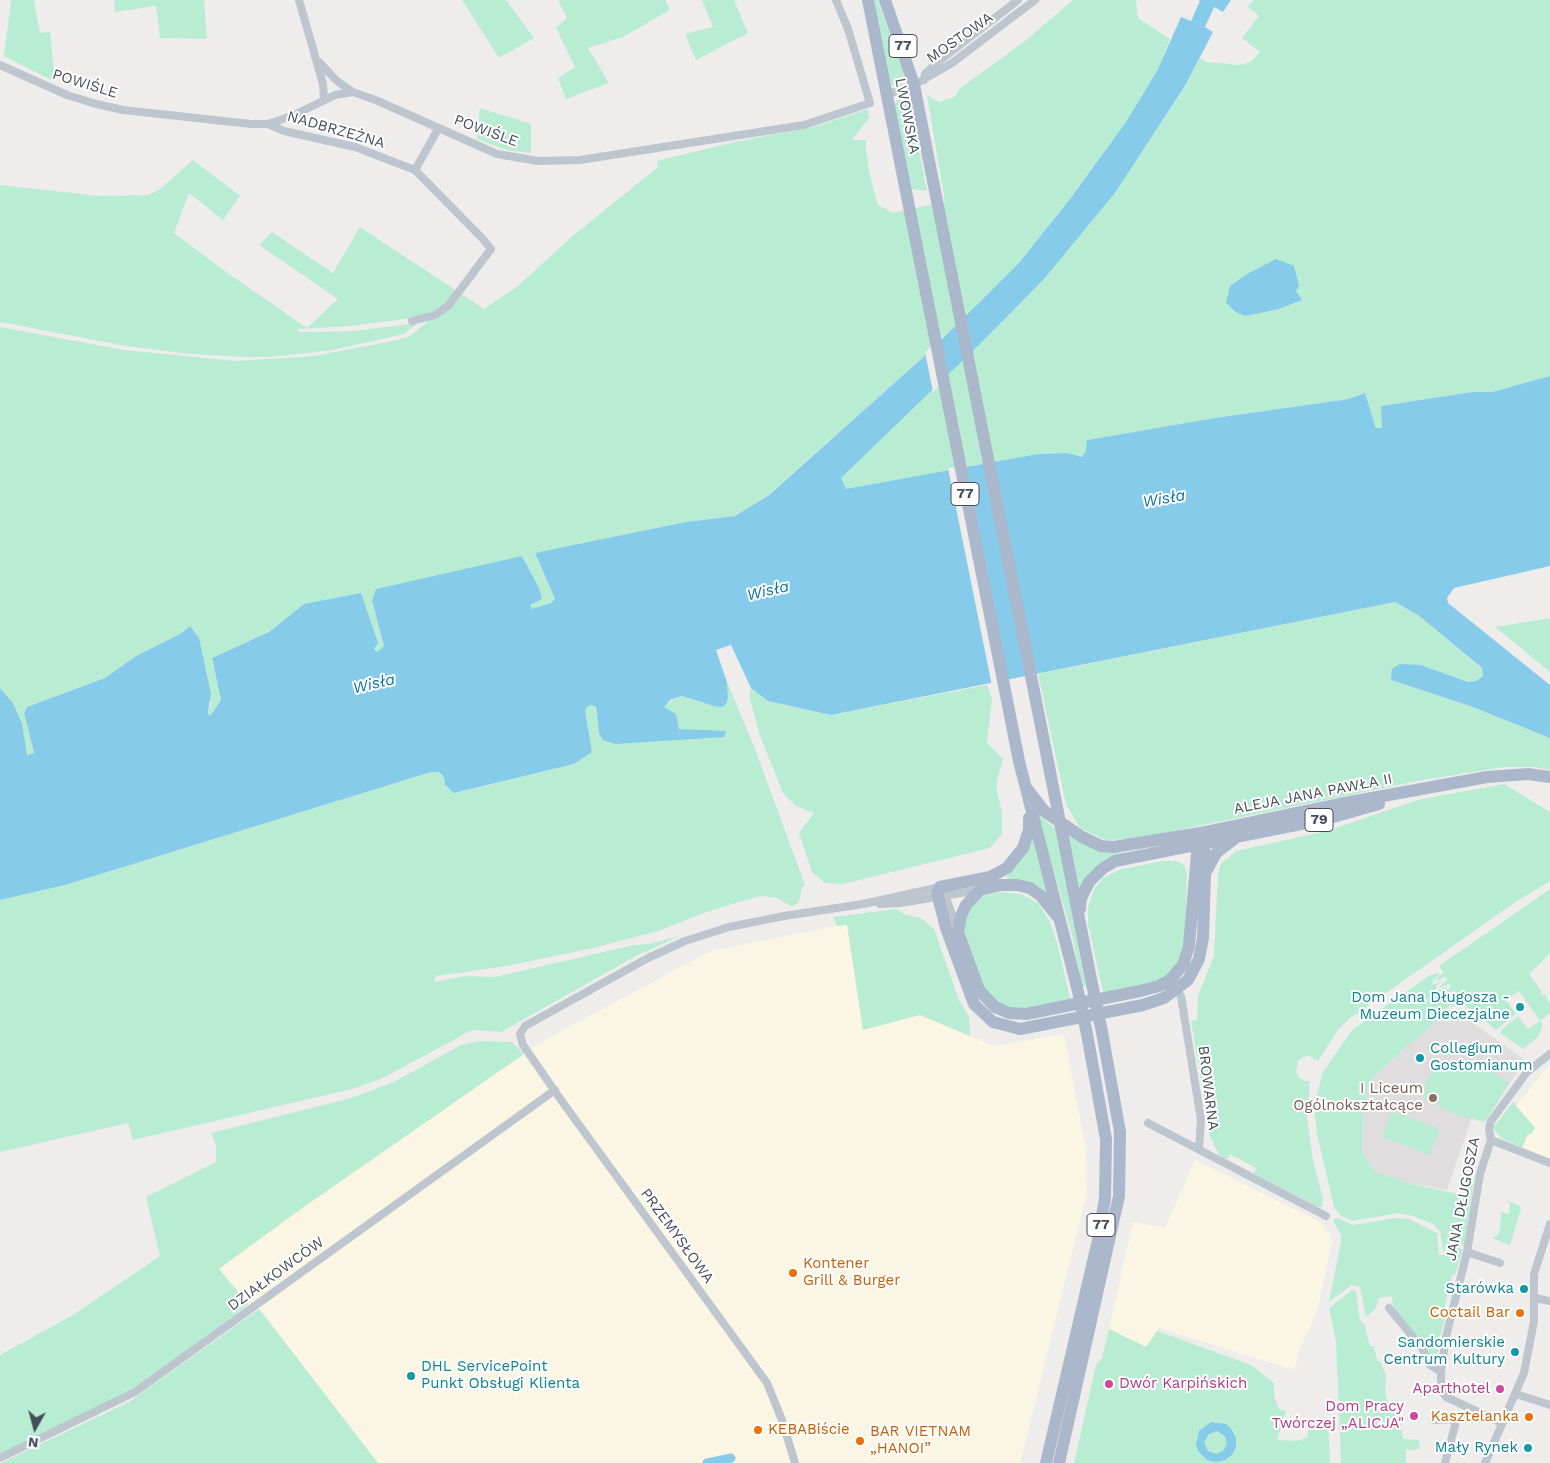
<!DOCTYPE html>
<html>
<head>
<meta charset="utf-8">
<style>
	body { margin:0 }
	#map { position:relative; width:1550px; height:1463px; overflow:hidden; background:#efecec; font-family:"Work Sans",sans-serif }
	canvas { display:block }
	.north { position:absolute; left:10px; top:1403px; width:50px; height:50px; -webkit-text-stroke:4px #fff; paint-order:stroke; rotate:187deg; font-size:14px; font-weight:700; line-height:20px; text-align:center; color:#454d59 }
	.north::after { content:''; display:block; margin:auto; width:18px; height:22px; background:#454d59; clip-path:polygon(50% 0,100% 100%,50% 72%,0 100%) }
</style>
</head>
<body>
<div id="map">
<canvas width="1550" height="1463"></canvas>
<div class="north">N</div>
</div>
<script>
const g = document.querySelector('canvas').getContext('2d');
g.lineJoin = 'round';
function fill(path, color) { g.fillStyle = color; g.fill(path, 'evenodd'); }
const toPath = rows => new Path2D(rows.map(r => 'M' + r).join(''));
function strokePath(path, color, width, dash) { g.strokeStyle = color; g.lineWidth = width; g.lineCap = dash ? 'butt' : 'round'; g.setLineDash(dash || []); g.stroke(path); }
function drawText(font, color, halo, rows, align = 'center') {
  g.font = font + ' "Work Sans",sans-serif'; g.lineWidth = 4; g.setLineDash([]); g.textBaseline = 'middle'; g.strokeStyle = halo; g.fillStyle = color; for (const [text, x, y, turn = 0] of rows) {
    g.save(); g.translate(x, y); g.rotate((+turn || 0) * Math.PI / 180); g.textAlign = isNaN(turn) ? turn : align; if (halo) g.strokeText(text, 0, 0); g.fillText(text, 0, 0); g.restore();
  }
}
fill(toPath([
	[847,924,863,1030,920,1015,994,1046,1064,1034,1086,1150,1087,1193,1020,1463,378,1463,260,1309,248,1304,219,1269,298,1211,541,1042,711,951],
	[1550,1064,1550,1159,1549,1159,1510,1143,1496,1131],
	[1195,1160,1320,1222,1330,1234,1332,1242,1317,1312,1300,1348,1294,1370,1159,1328,1147,1347,1109,1329,1133,1222,1165,1228]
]), '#fbf6e3');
fill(toPath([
	[1453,1009,1525,1060,1487,1119,1473,1114,1447,1190,1407,1183,1375,1171,1362,1153,1363,1112,1370,1082,1377,1073,1448,1011]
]), '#e0ddde');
fill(toPath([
	[11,0,34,0,40,33,50,32,55,82,4,56],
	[114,0,204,0,207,39,160,38,156,6,115,12],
	[462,0,506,0,534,38,499,58],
	[558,0,665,0,670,10,623,37,588,48,609,83,566,99,558,78,575,67,556,28,567,18],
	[702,0,734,0,748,33,696,60,685,34,713,27],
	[872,0,878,0,903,72,905,81,897,87,891,85],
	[1073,0,1136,0,1138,18,1170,39,1157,71,1126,122,1070,199,1018,264,929,352,768,495,735,516,686,522,535,554,555,599,551,603,532,610,529,605,542,599,539,588,522,556,372,602,384,646,377,652,304,604,269,632,212,658,221,700,210,716,208,713,211,704,199,638,190,626,180,634,136,656,105,678,27,707,24,713,34,753,26,755,22,723,13,703,0,688,0,327,124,350,237,361,314,356,397,340,410,336,427,322,421,317,351,326,298,329,298,332,355,331,416,323,417,324,404,334,333,350,271,357,243,357,190,354,126,346,0,322,0,185,100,196,148,195,159,190,193,160,240,196,223,220,189,193,174,233,229,274,307,328,338,299,259,245,272,232,333,273,360,227,484,309,517,287,569,239,658,167,657,161,735,142,813,127,868,109,869,118,852,140,866,140,866,149,869,172,878,205,893,213,945,202,927,95,939,102,955,97,959,89,1025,41],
	[1254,0,1550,0,1550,376,1492,392,1472,392,1381,406,1382,428,1376,428,1365,393,1349,399,1215,418,1087,440,1087,451,1083,457,1067,453,1038,454,846,490,841,478,979,345,1044,279,1115,193,1185,87,1200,58,1206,62,1239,65,1251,62,1260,52,1242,38,1259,16,1247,6],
	[903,95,909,99,927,191,910,189,893,108,895,103],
	[480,108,531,124,531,153,507,150,477,139],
	[1395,602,1418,615,1482,669,1483,676,1476,681,1468,682,1421,665,1391,680,1470,706,1550,738,1550,770,1535,767,1505,767,1423,780,1134,839,1105,840,1080,828,1066,804,1038,674],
	[1550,618,1550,672,1495,627],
	[727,682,754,746,805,885,802,887,799,902,792,907,777,898,760,896,712,910,658,931,593,948,507,966,436,976,434,982,465,976,495,977,634,945,649,944,680,936,636,956,501,1032,472,1030,381,1079,352,1089,133,1140,128,1123,0,1152,0,900,65,885,431,772,439,772,444,777,445,785,455,793,574,764,592,752,585,710,587,706,592,705,595,706,599,733,698,731,679,729,677,719,664,708,665,704,682,696,703,703,728,699],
	[987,685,992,698,987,743,1003,759,997,780,997,792,1002,812,1002,834,990,848,843,884,825,883,812,872,799,833,814,813,796,806,783,793,759,733,749,695,751,688,768,701,831,715],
	[1504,784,1550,812,1550,881,1517,901,1349,1019,1338,1030,1318,1061,1309,1056,1303,1057,1298,1061,1296,1072,1299,1077,1304,1081,1310,1081,1307,1118,1313,1160,1323,1199,1322,1207,1318,1207,1254,1174,1256,1168,1230,1154,1227,1160,1219,1155,1210,1136,1191,1021,1197,1020,1198,996,1214,956,1218,874,1221,864,1236,851,1327,831,1417,800],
	[1037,813,1056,830,1086,986,1082,986,1072,935],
	[1066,829,1106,852,1127,853,1128,856,1080,890],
	[1032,838,1034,839,1049,895,1009,880,1006,874],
	[1163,861,1177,861,1184,865,1187,873,1185,944,1181,963,1168,978,1104,996,1088,924,1088,907,1094,889,1104,877,1122,869],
	[1550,889,1550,953,1529,974,1541,991,1541,996,1544,994,1550,1003,1550,1013,1540,1021,1543,1024,1538,1037,1523,1049,1499,1032,1518,1016,1528,1029,1540,1021,1519,991,1506,1000,1516,1014,1496,1030,1462,1003,1449,1008,1458,1000,1456,998,1445,1001,1455,993,1453,991,1442,995,1451,987,1449,984,1438,988,1447,980,1445,977,1434,982,1443,972,1439,966],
	[1000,892,1021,894,1038,903,1049,920,1057,942,1071,1002,1024,1011,993,1001,982,988,965,937,964,923,968,908,983,896],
	[896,909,906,915,921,918,934,929,959,1000,969,1017,970,1036,920,1015,863,1030,847,925,837,926,833,917],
	[1440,973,1432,982,1433,985,1444,980,1436,986,1436,991,1448,986,1439,995,1441,997,1452,994,1443,1001,1444,1004,1455,1000,1447,1008,1448,1011,1377,1073,1370,1082,1363,1112,1362,1153,1375,1171,1407,1183,1467,1196,1475,1172,1464,1247,1453,1238,1443,1252,1440,1231,1433,1224,1413,1216,1398,1213,1352,1221,1340,1215,1334,1207,1317,1134,1315,1114,1317,1094,1323,1072,1352,1030,1430,975],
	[479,1041,512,1042,524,1054,298,1211,219,1269,248,1304,153,1380,0,1455,0,1355,73,1315,160,1256,146,1197,216,1162,216,1145,211,1133,351,1098,394,1082,461,1045],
	[1445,1064,1482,1065,1509,1083,1485,1122,1457,1115,1424,1099,1426,1082,1429,1076,1434,1070],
	[1513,1102,1535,1128,1531,1134,1528,1134,1522,1148,1501,1138,1493,1128],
	[1392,1111,1440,1129,1430,1155,1382,1137],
	[1503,1199,1520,1206,1521,1209,1510,1245,1492,1238,1497,1236,1500,1230,1501,1212,1509,1214,1510,1203],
	[1338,1218,1353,1225,1396,1218,1409,1219,1437,1233,1439,1255,1444,1255,1454,1243,1463,1250,1455,1275,1452,1275,1444,1310,1447,1312,1440,1337,1436,1365,1393,1307,1392,1296,1379,1298,1376,1308,1366,1317,1360,1287,1352,1285,1329,1302,1341,1242,1341,1235,1333,1220],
	[1352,1290,1356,1291,1360,1321,1364,1323,1370,1346,1374,1346,1377,1361,1380,1361,1386,1375,1385,1393,1388,1402,1398,1400,1403,1439,1419,1440,1420,1449,1406,1450,1406,1463,1341,1463,1336,1342,1329,1308],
	[259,1309,378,1463,1,1463,129,1402],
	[1109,1329,1146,1347,1157,1331,1251,1365,1274,1383,1274,1396,1279,1409,1286,1411,1277,1440,1296,1441,1307,1438,1310,1419,1328,1421,1330,1463,1074,1463,1096,1365,1102,1358]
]), '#b9edd3');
fill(toPath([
	[1198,0,1231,0,1223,12,1214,7,1205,27,1213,32,1185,86,1115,193,1044,279,979,345,841,478,846,489,1038,454,1067,453,1082,457,1086,451,1087,440,1215,418,1349,399,1365,393,1376,428,1382,428,1381,406,1472,392,1492,392,1550,376,1550,566,1454,588,1447,598,1448,603,1550,685,1550,738,1470,706,1391,680,1392,669,1400,664,1421,665,1468,682,1476,681,1483,676,1482,668,1418,615,1395,602,831,715,768,701,751,688,731,645,716,650,727,682,728,698,726,704,722,707,714,706,682,696,670,700,664,707,676,714,679,729,726,731,724,737,615,744,603,740,599,733,596,707,592,705,588,706,585,710,592,752,574,764,454,793,445,785,444,777,439,772,431,772,65,885,0,900,0,688,13,703,22,723,27,755,34,753,24,713,27,707,105,678,136,656,180,634,190,626,199,638,211,694,208,713,210,716,221,700,212,658,269,632,304,604,361,593,378,643,374,649,377,652,384,646,372,601,376,589,522,556,539,588,542,599,530,605,532,609,551,603,555,599,535,553,686,522,735,516,769,495,929,352,1018,264,1070,199,1126,122,1157,71,1181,17,1191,21,1200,1],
	[1276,259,1294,266,1299,286,1296,291,1302,300,1279,309,1245,316,1236,312,1226,303,1230,286,1249,273],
	[1211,1422,1226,1424,1232,1430,1236,1438,1236,1447,1232,1455,1225,1460,1216,1462,1207,1460,1198,1451,1196,1444,1199,1431],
	[1217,1431,1225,1436,1227,1444,1223,1451,1216,1454,1208,1451,1204,1442,1209,1434]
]), '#86cbea');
fill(toPath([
	[940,337,948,378,933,392,925,352],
	[966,465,1009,683,992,686,948,468]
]), '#efecec');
strokePath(toPath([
	[707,1463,731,1458]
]), '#86cbea', 9);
strokePath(toPath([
	[299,0,323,84,324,100],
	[319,62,337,81,353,92],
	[0,65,67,95,96,104,123,110,251,124,268,124,292,116,335,95,353,92,378,101,497,154,538,161,580,160,804,125,870,103,848,29,836,0],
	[924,80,925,74,939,61,1018,0],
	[886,95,914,85,952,63,1035,0],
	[268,124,284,131,355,147,415,170,482,238,491,249,448,306,435,315,412,321],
	[415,170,438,129],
	[880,904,900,903,979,890],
	[1174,986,1181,996,1201,1120,1199,1149],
	[1148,1123,1326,1216],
	[1491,1140,1550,1163],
	[1467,1252,1500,1263],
	[1535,1298,1550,1301],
	[1389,1308,1422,1348,1430,1365,1441,1372],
	[1516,1394,1550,1405],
	[1434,1420,1487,1418],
	[1502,1423,1446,1397,1441,1390,1441,1372,1446,1337,1467,1252,1480,1174,1491,1140,1489,1129,1491,1121,1527,1072,1550,1054],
	[0,1458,135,1392,555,1090],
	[795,1463,782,1420,767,1383,561,1100,523,1045,520,1034,525,1026,648,958,685,941,729,927,784,916,863,904,940,887,944,892,957,929],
	[1445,1463,1457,1418],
	[1485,1463,1524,1373,1534,1321,1534,1274,1550,1224]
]), '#bdc5ce', 8);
strokePath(toPath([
	[868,0,1019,761,1077,987],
	[885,0,914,85,1092,984],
	[1028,790,1044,811,1082,837,1101,846,1114,847,1200,833,1339,804,1487,777,1528,774,1550,777],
	[1029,818,1029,830,1023,848,1007,868,990,877,940,887,937,893,946,928,974,1004,993,1022,1020,1029,1143,1005,1164,998,1188,980,1199,959,1203,938,1205,875,1204,843,1200,833],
	[1207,870,1216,853,1234,839],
	[1080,909,1081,898,1089,882,1102,869,1115,861,1326,819,1379,804],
	[1057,916,1041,896,1030,888,1017,885,1001,885,980,890,966,905,961,916,958,932,979,990,995,1007,1009,1013,1026,1014,1140,991,1159,986,1170,980,1183,965,1189,946,1198,842],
	[1046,1463,1098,1240,1105,1198,1106,1139,1087,1034],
	[1059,1463,1119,1196,1120,1132,1102,1032]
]), '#abb8cb', 12);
strokePath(toPath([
	[1092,984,1102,1032],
	[1077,987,1087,1034]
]), '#abb8cb', 12);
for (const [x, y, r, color] of [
	[1520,1007,5,"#0f9aa8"],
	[1420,1058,5,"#0f9aa8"],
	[1433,1098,5,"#8d6e63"],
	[793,1273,5,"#e8710a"],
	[1524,1289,5,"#0f9aa8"],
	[1520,1313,5,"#e8710a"],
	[1515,1352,5,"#0f9aa8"],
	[411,1376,5,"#0f9aa8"],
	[1109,1384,5,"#d1479c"],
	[1500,1389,5,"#d1479c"],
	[1414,1416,5,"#d1479c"],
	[1529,1417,5,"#e8710a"],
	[758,1430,5,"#e8710a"],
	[860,1441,5,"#e8710a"],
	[1528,1448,5,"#0f9aa8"]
]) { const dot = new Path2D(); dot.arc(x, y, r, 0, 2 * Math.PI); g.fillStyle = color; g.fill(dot); strokePath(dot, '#fff', 2); }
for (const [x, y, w] of [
	[903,46,28],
	[965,494,28],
	[1319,820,28],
	[1101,1225,28]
]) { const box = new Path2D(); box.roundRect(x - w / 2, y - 11.5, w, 23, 4); g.fillStyle = '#fff'; g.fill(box); strokePath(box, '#454d59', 1); }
drawText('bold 14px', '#454d59', null, [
	["77",903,46],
	["77",965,494],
	["79",1319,820],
	["77",1101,1225]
]);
drawText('15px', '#454d59', '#fff', [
	["MOSTOWA",960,38,-35],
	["POWIŚLE",85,84,17],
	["LWOWSKA",907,116,79],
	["NADBRZEŻNA",336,130,16],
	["POWIŚLE",486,131,20],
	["ALEJA JANA PAWŁA II",1313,794,-11],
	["BROWARNA",1208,1088,83],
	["JANA DŁUGOSZA",1463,1199,-79],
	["PRZEMYSŁOWA",677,1236,54],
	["DZIAŁKOWCÓW",276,1274,-36]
]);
drawText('15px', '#0d838f', '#fff', [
	["Dom Jana Długosza -",1510,998],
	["Muzeum Diecezjalne",1510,1015],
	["Collegium",1430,1049,"left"],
	["Gostomianum",1430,1066,"left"],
	["Starówka",1514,1289],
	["Sandomierskie",1505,1343],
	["Centrum Kultury",1505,1360],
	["DHL ServicePoint",421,1367,"left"],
	["Punkt Obsługi Klienta",421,1384,"left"],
	["Mały Rynek",1518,1448]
], 'right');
drawText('15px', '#785e54', '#fff', [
	["I Liceum",1423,1089],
	["Ogólnokształcące",1423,1106]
], 'right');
drawText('15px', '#c56008', '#fff', [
	["Kontener",803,1264],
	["Grill & Burger",803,1281],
	["Coctail Bar",1510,1313,"right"],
	["Kasztelanka",1519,1417,"right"],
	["KEBABiście",768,1430],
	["BAR VIETNAM",870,1432],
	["„HANOI”",870,1449]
], 'left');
drawText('15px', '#b23c85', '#fff', [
	["Dwór Karpińskich",1119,1384,"left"],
	["Aparthotel",1490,1389],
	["Dom Pracy",1404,1407],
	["Twórczej „ALICJA\"",1404,1424]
], 'right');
drawText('italic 16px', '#0e74a3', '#fff', [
	["Wisła",1164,499,-10],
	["Wisła",768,591,-13],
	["Wisła",374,684,-13]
]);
</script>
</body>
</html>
